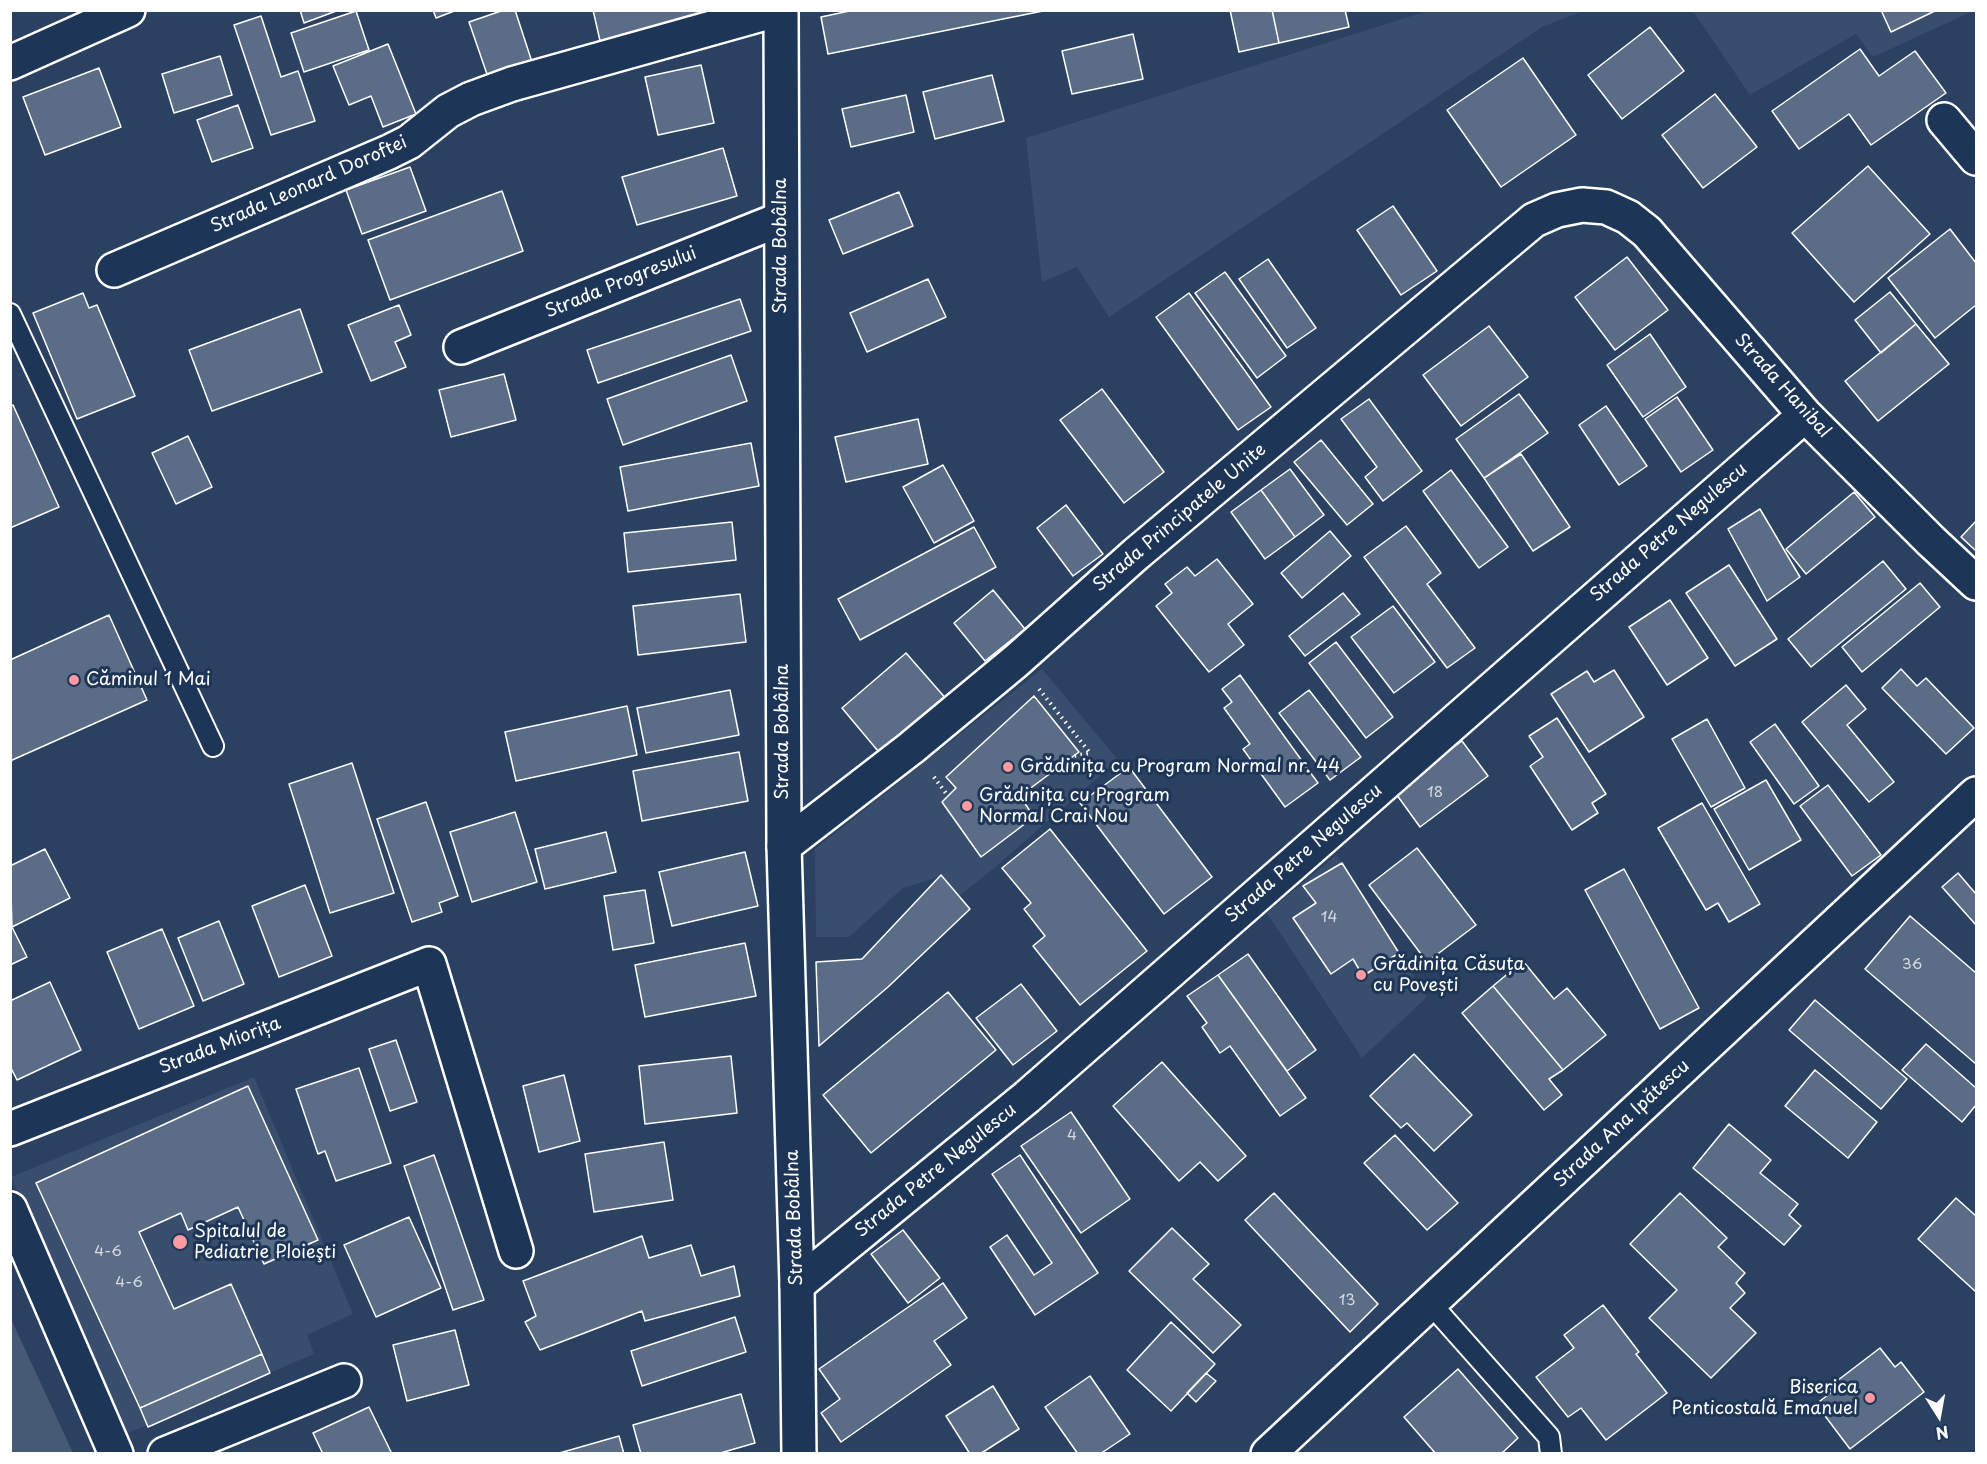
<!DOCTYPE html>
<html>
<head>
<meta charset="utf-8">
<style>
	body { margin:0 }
	#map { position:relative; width:1987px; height:1464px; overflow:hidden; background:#2a4161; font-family:"Playpen Sans",sans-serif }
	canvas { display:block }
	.frame { position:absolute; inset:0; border:12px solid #fff; pointer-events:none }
	.north { position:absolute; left:1909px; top:1386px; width:60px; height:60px; -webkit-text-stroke:4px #1d3557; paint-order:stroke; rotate:169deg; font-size:16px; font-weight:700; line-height:24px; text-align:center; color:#fff }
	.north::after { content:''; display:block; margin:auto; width:21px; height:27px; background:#fff; clip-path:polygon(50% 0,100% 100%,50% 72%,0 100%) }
</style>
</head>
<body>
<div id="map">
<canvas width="1987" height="1464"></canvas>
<div class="frame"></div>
<div class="north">N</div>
</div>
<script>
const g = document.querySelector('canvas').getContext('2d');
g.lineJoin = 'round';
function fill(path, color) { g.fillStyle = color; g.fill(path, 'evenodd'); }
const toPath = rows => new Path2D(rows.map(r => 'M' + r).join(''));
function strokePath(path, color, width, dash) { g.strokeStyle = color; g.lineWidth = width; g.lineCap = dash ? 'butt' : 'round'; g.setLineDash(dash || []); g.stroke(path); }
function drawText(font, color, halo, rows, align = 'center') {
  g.font = font + ' "Playpen Sans",sans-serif'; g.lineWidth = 6; g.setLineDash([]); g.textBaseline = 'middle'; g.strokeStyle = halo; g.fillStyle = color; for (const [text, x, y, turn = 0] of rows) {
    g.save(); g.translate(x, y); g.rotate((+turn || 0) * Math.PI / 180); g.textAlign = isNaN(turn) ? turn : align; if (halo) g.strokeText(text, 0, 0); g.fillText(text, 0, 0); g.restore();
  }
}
fill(toPath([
	[1427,11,1583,11,1542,27,1109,317,1077,267,1042,282,1026,138],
	[1693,11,1973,11,1873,57,1856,34,1750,95],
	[1042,669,1118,760,993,869,959,896,941,876,903,888,849,937,816,937,815,849],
	[1336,855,1427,997,1362,1058,1267,913],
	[254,1077,353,1314,307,1335,314,1354,121,1436,11,1177]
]), '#394e6c');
fill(toPath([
	[10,1319,11,1319,73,1453,11,1453]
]), '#465975');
const building = toPath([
	[300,10,339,10,304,23,300,10],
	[433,10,457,10,436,18,433,10],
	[504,10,515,10,533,65,489,80,469,22,504,10],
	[593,10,744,10,601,45,593,10],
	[854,10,1048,10,828,54,821,17,854,10],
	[1230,10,1272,10,1279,43,1239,52,1230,10],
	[1272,10,1345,10,1349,27,1279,43,1272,10],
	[1881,10,1937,10,1891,32,1881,10],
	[356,11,369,50,304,72,291,33,356,11],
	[261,16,281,77,298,71,315,121,271,135,234,25,261,16],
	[1650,27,1684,71,1622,119,1588,75,1650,27],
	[1133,34,1143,79,1072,94,1062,51,1133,34],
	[388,44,416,114,383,127,371,96,349,105,333,66,388,44],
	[1860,49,1879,76,1915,51,1946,93,1871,145,1849,114,1799,149,1772,111,1860,49],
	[220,56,232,95,174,113,162,74,220,56],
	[1523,58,1576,135,1501,187,1447,110,1523,58],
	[701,65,714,123,658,135,645,77,701,65],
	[99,68,121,127,45,155,23,97,99,68],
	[992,75,1004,121,935,139,923,92,992,75],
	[1715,94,1757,147,1703,188,1662,135,1715,94],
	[906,95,914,132,851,147,842,109,906,95],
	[238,105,253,148,212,162,197,120,238,105],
	[723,148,737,196,637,225,622,177,723,148],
	[1868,166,1930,234,1854,302,1792,233,1868,166],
	[410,167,426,211,362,234,346,190,410,167],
	[502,191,523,251,390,300,368,240,502,191],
	[899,192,913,226,843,254,829,220,899,192],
	[1393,206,1437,271,1401,295,1357,230,1393,206],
	[1950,229,1976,263,1976,305,1935,338,1888,278,1950,229],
	[1627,257,1668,310,1615,350,1575,297,1627,257],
	[1268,259,1316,328,1287,348,1239,279,1268,259],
	[1225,272,1286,356,1257,378,1195,293,1225,272],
	[928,279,946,317,867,352,850,313,928,279],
	[1890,292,1916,324,1881,353,1855,320,1890,292],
	[83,293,89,308,97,305,135,396,77,419,33,313,83,293],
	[1189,293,1271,407,1238,430,1156,317,1189,293],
	[740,299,751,331,598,383,587,350,740,299],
	[399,305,411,335,395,342,406,367,371,381,348,325,399,305],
	[300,309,322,372,212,411,189,350,300,309],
	[1916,324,1949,364,1878,421,1845,381,1916,324],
	[1489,326,1528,377,1461,426,1423,375,1489,326],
	[1650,334,1686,387,1643,417,1607,365,1650,334],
	[731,355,747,401,623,445,607,399,731,355],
	[504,374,516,420,451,437,439,390,504,374],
	[1102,389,1164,472,1124,503,1060,420,1102,389],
	[1519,394,1548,433,1484,478,1456,439,1519,394],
	[1677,397,1713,450,1681,472,1645,419,1677,397],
	[1369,399,1422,471,1383,501,1365,477,1377,467,1341,419,1369,399],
	[13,405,59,507,10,528,10,406,13,405],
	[1606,406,1647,466,1619,485,1579,425,1606,406],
	[918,419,928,464,846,482,835,437,918,419],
	[188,436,212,487,176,504,152,453,188,436],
	[1321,440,1373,504,1347,525,1294,462,1321,440],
	[751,443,759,486,628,511,620,467,751,443],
	[1521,454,1570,527,1533,551,1484,478,1521,454],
	[943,465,974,521,934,543,903,487,943,465],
	[1290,469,1324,515,1295,537,1261,490,1290,469],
	[1451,470,1508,547,1479,568,1423,491,1451,470],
	[1261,490,1295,537,1265,559,1231,512,1261,490],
	[1854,492,1875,517,1806,574,1786,549,1854,492],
	[1066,505,1103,554,1073,576,1037,528,1066,505],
	[1760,509,1800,577,1767,601,1728,529,1760,509],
	[1976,521,1976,551,1961,537,1976,521],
	[732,522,736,560,628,572,624,533,732,522],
	[1406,526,1441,573,1427,584,1475,648,1447,668,1364,557,1406,526],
	[974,527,996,567,860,640,838,599,974,527],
	[1330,531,1351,556,1302,598,1281,573,1330,531],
	[1217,559,1253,604,1228,624,1244,645,1209,672,1156,606,1172,593,1165,584,1187,567,1195,576,1217,559],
	[1883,561,1906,589,1811,667,1788,639,1883,561],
	[1729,565,1777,639,1735,666,1686,593,1729,565],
	[1920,583,1940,607,1862,672,1842,647,1920,583],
	[993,590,1025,629,985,661,954,623,993,590],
	[1343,593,1360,614,1305,656,1289,636,1343,593],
	[740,594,746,642,638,655,633,606,740,594],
	[1670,600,1708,658,1667,685,1629,627,1670,600],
	[1393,606,1435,662,1394,693,1351,637,1393,606],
	[109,615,147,700,10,761,10,660,109,615],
	[1336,642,1393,717,1366,738,1309,663,1336,642],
	[906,653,948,701,883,757,842,708,906,653],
	[1901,669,1917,686,1926,678,1974,728,1946,754,1882,688,1901,669],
	[1614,670,1644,717,1589,752,1551,694,1587,671,1594,682,1614,670],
	[1240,675,1318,783,1285,807,1243,749,1250,744,1224,708,1232,702,1222,689,1240,675],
	[1846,685,1866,709,1847,725,1894,782,1869,802,1802,722,1846,685],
	[730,690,739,735,646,753,637,708,730,690],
	[1309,690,1361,757,1330,780,1279,713,1309,690],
	[1034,696,1079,752,1020,796,1034,817,981,857,942,802,956,788,946,777,1034,696],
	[627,706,637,755,516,781,505,732,627,706],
	[1557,718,1606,794,1592,803,1598,813,1572,830,1530,766,1543,757,1529,736,1557,718],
	[1707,719,1745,788,1711,807,1672,739,1707,719],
	[1775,724,1819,786,1794,804,1750,742,1775,724],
	[1462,741,1488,776,1420,827,1394,791,1462,741],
	[739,752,748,801,642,821,633,771,739,752],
	[352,763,394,893,330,913,289,784,352,763],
	[1129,767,1212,877,1164,914,1080,803,1129,767],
	[1766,780,1801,840,1749,870,1714,809,1766,780],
	[1828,785,1881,855,1852,876,1800,806,1828,785],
	[426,802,458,896,439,903,442,912,412,922,377,819,426,802],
	[1702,803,1760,904,1729,922,1718,903,1706,910,1658,828,1702,803],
	[515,812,537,882,472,902,450,832,515,812],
	[1050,829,1147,951,1080,1005,1033,946,1045,936,1024,909,1031,903,1002,868,1050,829],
	[606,832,616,872,545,889,535,849,606,832],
	[1417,848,1476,925,1427,962,1369,885,1417,848],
	[45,849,70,898,12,927,10,866,45,849],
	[745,852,758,906,672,926,659,872,745,852],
	[1342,863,1399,953,1363,976,1353,959,1331,974,1293,918,1316,903,1303,886,1342,863],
	[1624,869,1699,1008,1660,1029,1585,890,1624,869],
	[1958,873,1976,894,1976,925,1942,887,1958,873],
	[941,875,970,909,888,987,819,1046,816,962,862,959,941,875],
	[305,885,332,956,279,977,252,906,305,885],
	[645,890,654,943,613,950,604,896,645,890],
	[1910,916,1976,973,1976,1064,1865,969,1910,916],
	[219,921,244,984,203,1001,178,938,219,921],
	[10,923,27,957,10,965,10,923],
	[162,929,194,1006,139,1029,107,952,162,929],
	[745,943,756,996,645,1017,635,965,745,943],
	[1248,954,1316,1050,1287,1071,1218,975,1248,954],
	[1523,961,1554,999,1567,988,1606,1035,1563,1070,1493,986,1523,961],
	[1218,975,1306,1098,1280,1116,1230,1046,1220,1053,1202,1027,1207,1023,1187,996,1218,975],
	[50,982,81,1050,17,1080,10,1066,10,1001,50,982],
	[1021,984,1057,1031,1013,1065,976,1018,1021,984],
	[1493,986,1563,1070,1549,1079,1562,1095,1544,1110,1462,1013,1493,986],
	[948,992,996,1050,871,1153,823,1095,948,992],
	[1815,1000,1907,1079,1881,1109,1789,1030,1815,1000],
	[396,1040,417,1102,390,1111,369,1049,396,1040],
	[1926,1044,1976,1088,1976,1105,1962,1122,1902,1070,1926,1044],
	[1414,1054,1472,1115,1434,1151,1407,1123,1401,1128,1370,1096,1414,1054],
	[731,1056,737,1113,645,1124,639,1066,731,1056],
	[1162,1062,1246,1156,1218,1181,1200,1162,1179,1181,1113,1106,1162,1062],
	[359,1068,391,1163,336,1181,325,1151,318,1154,296,1089,359,1068],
	[1815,1070,1877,1122,1848,1158,1785,1106,1815,1070],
	[564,1075,580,1141,539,1152,523,1086,564,1075],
	[248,1086,318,1240,264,1264,238,1207,188,1230,181,1213,139,1232,174,1309,231,1284,262,1354,140,1408,36,1183,248,1086],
	[1071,1112,1130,1199,1081,1233,1021,1146,1071,1112],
	[1729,1124,1771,1160,1760,1173,1798,1204,1789,1215,1801,1226,1784,1245,1693,1168,1729,1124],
	[1395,1135,1458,1203,1427,1230,1364,1163,1395,1135],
	[664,1142,673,1200,594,1212,585,1154,664,1142],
	[434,1155,484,1300,453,1310,404,1166,434,1155],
	[1020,1155,1098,1273,1035,1315,990,1247,1007,1235,1034,1275,1052,1263,992,1174,1020,1155],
	[1274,1193,1378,1304,1350,1332,1245,1220,1274,1193],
	[1680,1193,1727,1238,1718,1247,1745,1273,1736,1283,1745,1293,1730,1308,1756,1333,1711,1378,1649,1318,1677,1290,1630,1244,1680,1193],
	[1956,1198,1976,1216,1976,1292,1918,1239,1956,1198],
	[409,1217,441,1288,376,1317,344,1245,409,1217],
	[1172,1228,1209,1264,1193,1279,1241,1325,1213,1353,1129,1271,1172,1228],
	[903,1230,940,1278,908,1303,871,1254,903,1230],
	[642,1236,649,1258,691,1245,701,1276,734,1266,740,1296,645,1321,642,1311,540,1350,525,1322,536,1316,523,1281,642,1236],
	[943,1283,967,1318,934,1341,951,1365,841,1442,821,1413,840,1399,819,1369,943,1283],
	[1603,1305,1639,1352,1636,1354,1667,1393,1606,1440,1581,1408,1568,1417,1536,1377,1574,1348,1564,1335,1603,1305],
	[735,1317,746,1352,642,1386,631,1351,735,1317],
	[1171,1322,1215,1364,1171,1411,1127,1370,1171,1322],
	[455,1330,469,1385,407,1401,393,1345,455,1330],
	[1880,1348,1895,1367,1901,1362,1924,1392,1850,1449,1816,1404,1832,1392,1829,1387,1880,1348],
	[262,1354,270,1373,148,1427,140,1408,262,1354],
	[1458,1369,1518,1438,1501,1454,1436,1454,1404,1417,1458,1369],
	[1206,1373,1216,1381,1196,1402,1187,1393,1206,1373],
	[1090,1376,1130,1434,1100,1454,1078,1454,1045,1407,1090,1376],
	[993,1386,1019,1429,980,1454,970,1454,946,1416,993,1386],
	[741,1394,755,1443,717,1454,641,1454,633,1425,741,1394],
	[369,1407,392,1454,323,1454,313,1433,369,1407],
	[619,1436,624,1454,556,1454,619,1436]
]);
fill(building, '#5b6c86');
strokePath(building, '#fff', 1.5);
const service = toPath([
	[10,314,213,746],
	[1430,1303,1549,1437,1551,1454]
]);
const minor = toPath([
	[10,63,128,10],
	[1944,120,1976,158],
	[114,270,389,152,409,142,448,111,471,99,512,84,776,10],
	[461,347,781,219],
	[784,846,911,748,1016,661,1136,554,1534,220,1557,210,1582,205,1606,207,1628,217,1647,232,1805,415,1931,541,1976,583],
	[10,1129,429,964,516,1251],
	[797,1285,1027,1097,1805,415],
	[165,1454,344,1381]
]);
const tertiary = toPath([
	[10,1209,116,1454],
	[1268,1454,1976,794]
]);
const secondary = toPath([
	[781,10,784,846,797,1285,799,1454]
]);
strokePath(service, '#fff', 24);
strokePath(minor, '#fff', 38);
strokePath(tertiary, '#fff', 38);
strokePath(secondary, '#fff', 38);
strokePath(toPath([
	[1039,689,1090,753,1074,756],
	[934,777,948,796]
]), '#fff', 4, [1.5, 4.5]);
strokePath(service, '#1d3557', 20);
strokePath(minor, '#1d3557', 33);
strokePath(tertiary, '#1d3557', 33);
strokePath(secondary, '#1d3557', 33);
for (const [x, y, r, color] of [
	[74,680,6,"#ff9aa2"],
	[1008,767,6,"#ff9aa2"],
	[967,806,6,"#ff9aa2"],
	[1361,975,6,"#ff9aa2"],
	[180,1242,8,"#ff9aa2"],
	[1870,1398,6,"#ff9aa2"]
]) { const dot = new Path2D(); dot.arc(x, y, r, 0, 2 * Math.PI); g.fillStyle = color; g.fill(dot); strokePath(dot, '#1d3557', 2); }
drawText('15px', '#d6dae1', null, [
	["18",1435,793],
	["14",1329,918],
	["36",1912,965],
	["4",1072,1136],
	["4-6",108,1252],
	["4-6",129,1283],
	["13",1347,1301]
]);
drawText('18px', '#fff', '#1d3557', [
	["Strada Leonard Doroftei",309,185,-24],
	["Strada Bobâlna",781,246,-90],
	["Strada Progresului",621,283,-22],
	["Strada Hanibal",1782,386,48],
	["Strada Principatele Unite",1180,518,-40],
	["Strada Petre Negulescu",1669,533,-41],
	["Strada Bobâlna",783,732,-90],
	["Strada Petre Negulescu",1304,854,-41],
	["Strada Miorița",220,1046,-21],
	["Strada Ana Ipătescu",1622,1124,-43],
	["Strada Petre Negulescu",936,1171,-39],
	["Strada Bobâlna",795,1218,-92]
]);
drawText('18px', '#fff', '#1d3557', [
	["Căminul 1 Mai",86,680],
	["Grădinița cu Program Normal nr. 44",1020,767],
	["Grădinița cu Program",979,796],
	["Normal Crai Nou",979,817],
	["Grădinița Căsuța",1373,965],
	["cu Povești",1373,986],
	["Spitalul de",194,1232],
	["Pediatrie Ploieşti",194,1253],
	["Biserica",1858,1388,"right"],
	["Penticostală Emanuel",1858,1409,"right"]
], 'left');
</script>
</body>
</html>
